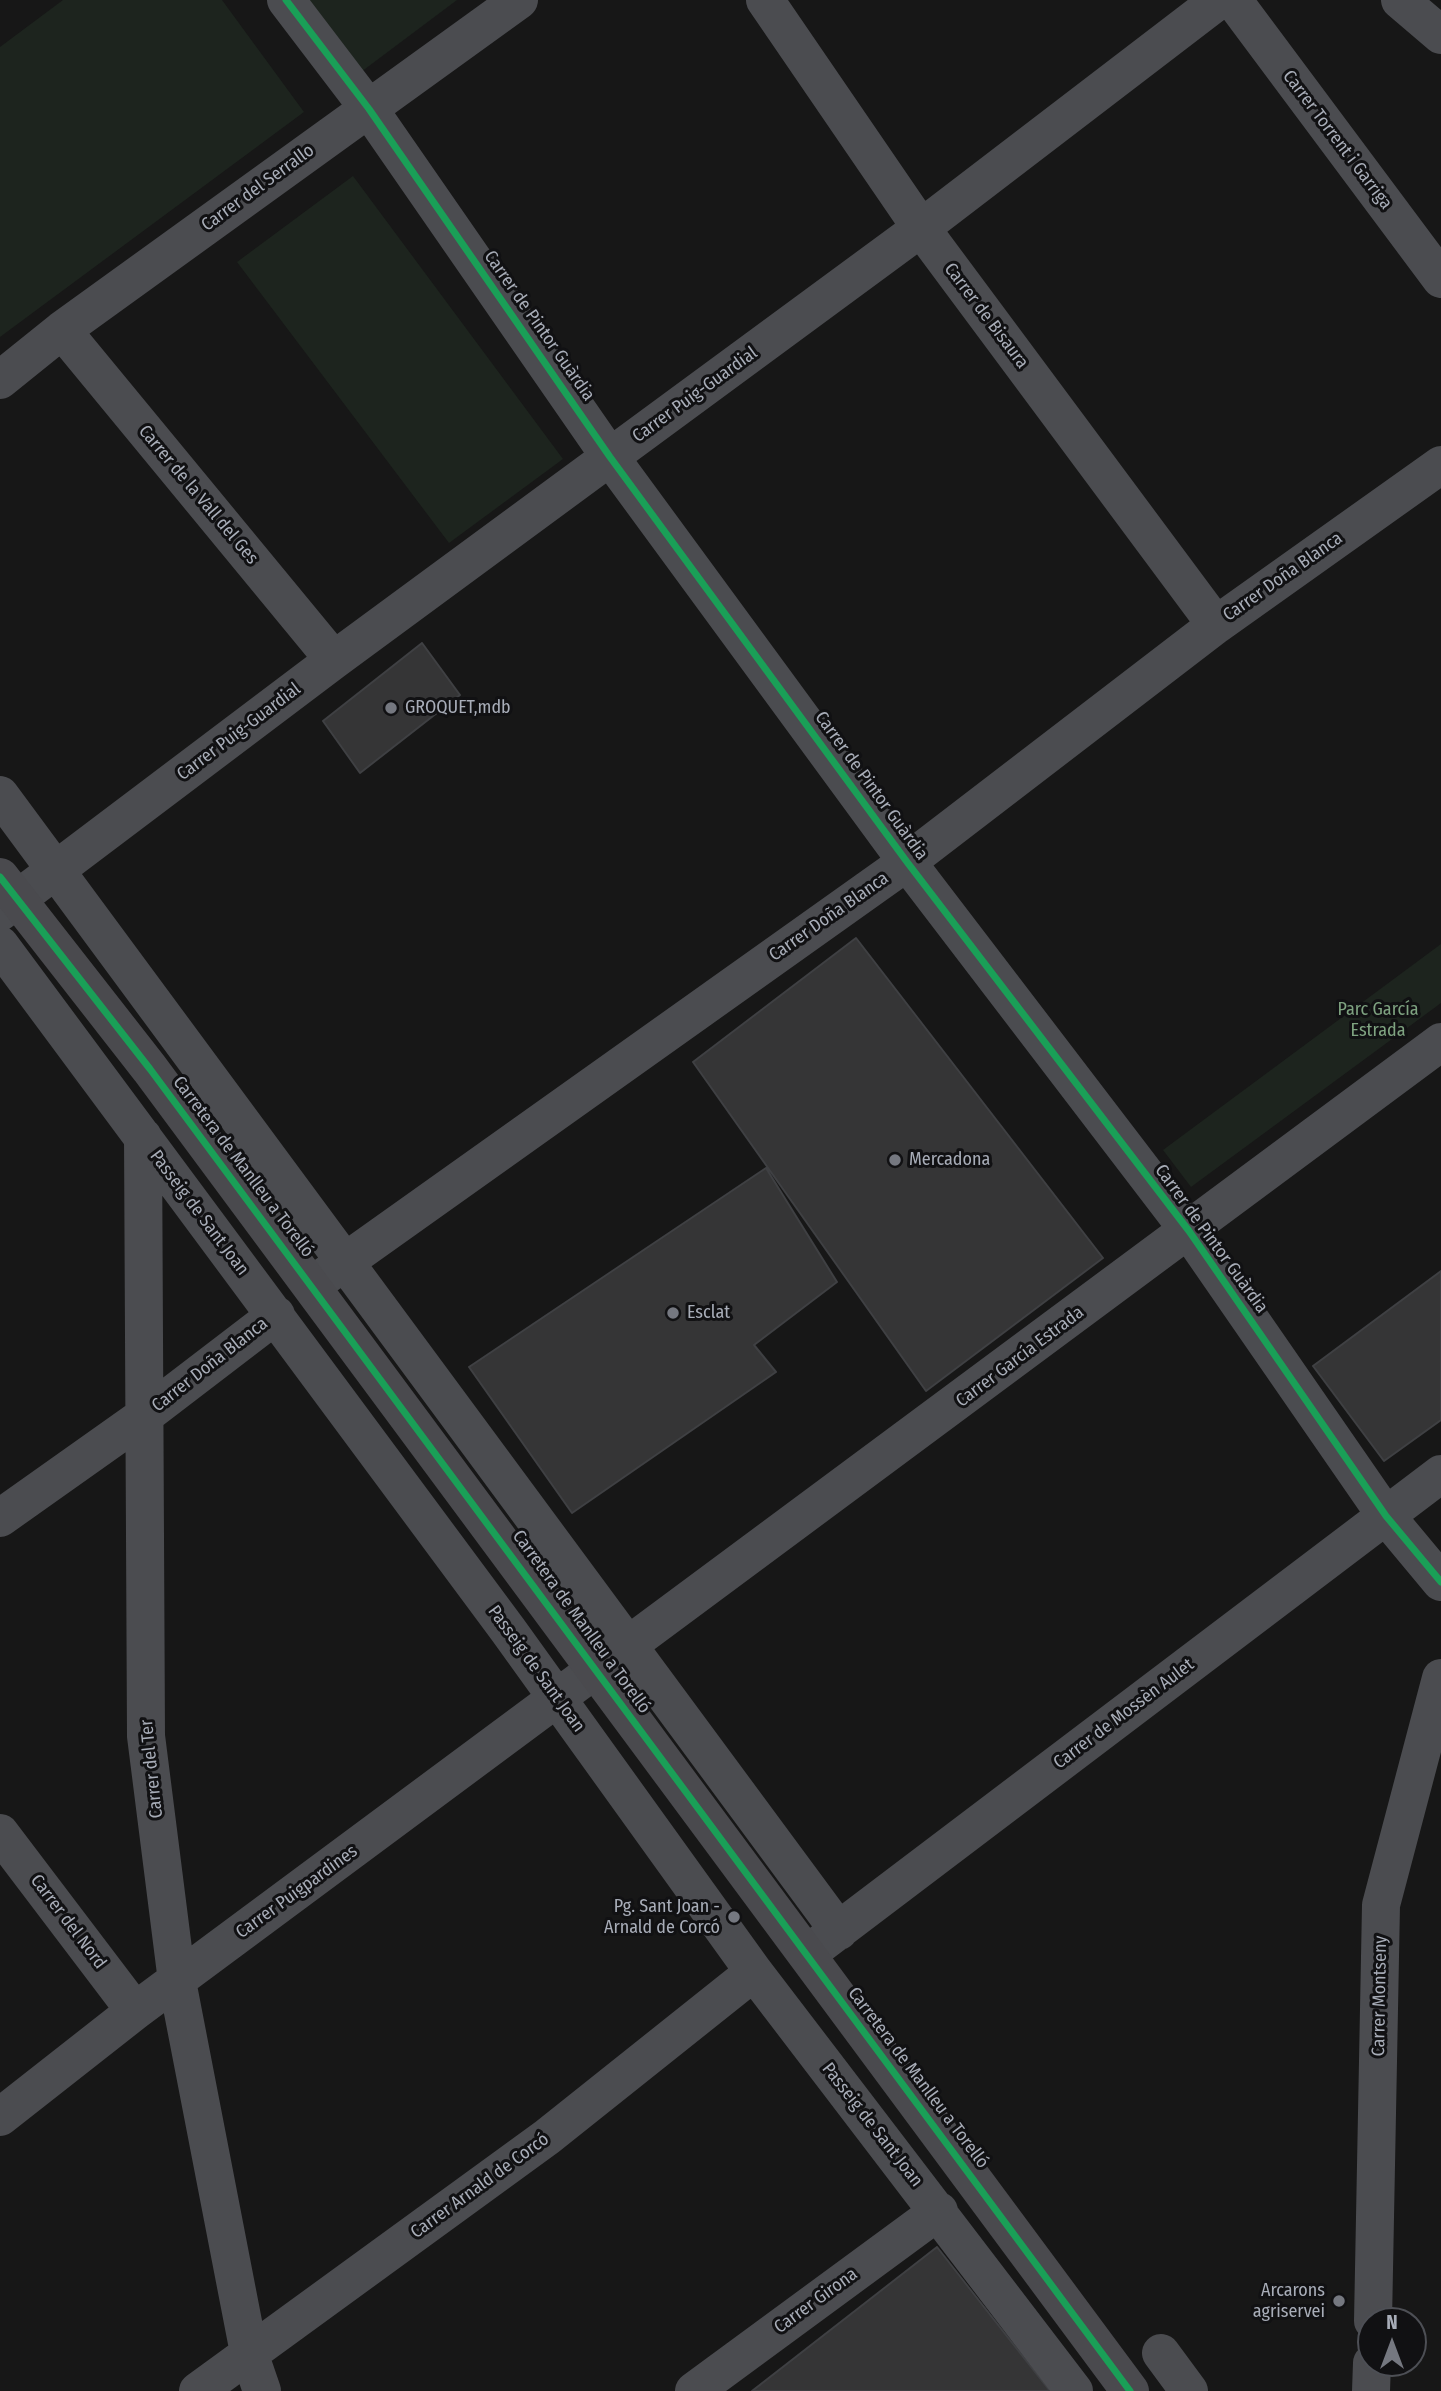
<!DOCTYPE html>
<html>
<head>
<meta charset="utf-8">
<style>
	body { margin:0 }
	#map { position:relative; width:1441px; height:2391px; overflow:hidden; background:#171717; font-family:"Fira Sans Condensed",sans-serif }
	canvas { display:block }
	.north { position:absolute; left:1357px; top:2307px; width:70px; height:70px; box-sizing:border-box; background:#111113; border:2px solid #4d4f55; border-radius:50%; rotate:0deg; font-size:19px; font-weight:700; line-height:28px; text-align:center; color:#a8adb8 }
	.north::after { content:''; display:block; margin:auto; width:24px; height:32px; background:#757880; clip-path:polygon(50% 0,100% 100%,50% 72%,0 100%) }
</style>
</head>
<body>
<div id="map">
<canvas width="1441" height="2391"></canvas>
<div class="north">N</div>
</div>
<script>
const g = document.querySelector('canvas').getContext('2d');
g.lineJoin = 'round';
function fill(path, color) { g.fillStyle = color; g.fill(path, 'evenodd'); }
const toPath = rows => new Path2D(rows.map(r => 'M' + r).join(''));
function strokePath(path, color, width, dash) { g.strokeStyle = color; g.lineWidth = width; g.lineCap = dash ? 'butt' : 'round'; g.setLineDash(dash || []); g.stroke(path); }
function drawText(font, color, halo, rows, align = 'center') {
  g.font = font + ' "Fira Sans Condensed",sans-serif'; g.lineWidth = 6; g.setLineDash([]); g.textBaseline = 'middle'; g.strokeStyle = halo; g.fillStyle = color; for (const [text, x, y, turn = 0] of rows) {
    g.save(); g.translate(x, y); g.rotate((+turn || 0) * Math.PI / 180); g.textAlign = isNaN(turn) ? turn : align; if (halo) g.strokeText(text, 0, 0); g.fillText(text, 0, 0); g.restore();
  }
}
fill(toPath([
	[63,0,222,0,304,112,0,337,0,47],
	[307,0,457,0,361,72],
	[353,176,563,459,449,543,237,262],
	[1441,944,1441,1003,1191,1187,1163,1150]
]), '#1d241e');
const building = toPath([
	[422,643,460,695,360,773,323,721,422,643],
	[856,938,1103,1258,926,1391,693,1062,856,938],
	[766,1168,837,1282,754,1345,776,1372,572,1513,469,1367,766,1168],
	[1441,1271,1441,1420,1384,1461,1313,1366,1441,1271],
	[937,2247,1050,2391,752,2391,937,2247]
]);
fill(building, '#353536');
strokePath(building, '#3f4043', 2);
strokePath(toPath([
	[286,0,369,109,610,457,907,862,1189,1231,1386,1516,1441,1582],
	[765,0,921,228,1216,625],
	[1233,0,1441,279],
	[1400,0,1441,35],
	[62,330,334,660],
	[0,380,62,330,519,0],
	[0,795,839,1931],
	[0,912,334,660,921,228,1219,0],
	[0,945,508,1630,754,1972,1074,2391],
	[143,1137,146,1736,177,1981,249,2353,262,2391],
	[325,1276,907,862,1216,625,1441,465],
	[0,1518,144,1416,276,1315],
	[0,1833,135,2011],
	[819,1945,1441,1474],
	[0,2117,135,2011,1441,1042],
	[1373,2321,1381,1905,1441,1678],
	[1161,2353,1189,2391],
	[198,2391,547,2137,754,1972],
	[694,2391,939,2211],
	[1371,2391,1372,2363]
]), '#4b4c50', 38);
strokePath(toPath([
	[0,877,150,1069,1130,2391]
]), '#4a4a4e', 38);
strokePath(toPath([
	[286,0,369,109,610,457,907,862,1189,1231,1386,1516,1441,1582],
	[0,877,150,1069,1130,2391]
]), '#1a9f57', 7);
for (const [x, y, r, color] of [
	[391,708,7,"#757880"],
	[895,1160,7,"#757880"],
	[673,1313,7,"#757880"],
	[734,1917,7,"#757880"],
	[1339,2301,7,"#757880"]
]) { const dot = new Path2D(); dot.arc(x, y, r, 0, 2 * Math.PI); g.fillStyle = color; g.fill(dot); strokePath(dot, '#111113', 2.5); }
drawText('18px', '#a8adb8', '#111113', [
	["Carrer Torrent i Garriga",1337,140,53],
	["Carrer del Serrallo",258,188,-36],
	["Carrer de Bisaura",986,316,53],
	["Carrer de Pintor Guàrdia",539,326,55],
	["Carrer Puig-Guardial",695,395,-36],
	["Carrer de la Vall del Ges",198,495,50],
	["Carrer Doña Blanca",1283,577,-35],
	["Carrer Puig-Guardial",239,732,-37],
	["Carrer de Pintor Guàrdia",871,786,54],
	["Carrer Doña Blanca",829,917,-35],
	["Carretera de Manlleu a Torelló",243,1167,53],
	["Passeig de Sant Joan",199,1213,53],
	["Carrer de Pintor Guàrdia",1211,1239,54],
	["Carrer García Estrada",1020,1357,-37],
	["Carrer Doña Blanca",210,1365,-38],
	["Carretera de Manlleu a Torelló",581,1622,54],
	["Passeig de Sant Joan",536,1669,54],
	["Carrer de Mossèn Aulet",1124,1714,-37],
	["Carrer del Ter",152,1769,-96],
	["Carrer Puigpardines",297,1892,-36],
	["Carrer del Nord",68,1922,53],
	["Carrer Montseny",1380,1996,-89],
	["Carretera de Manlleu a Torelló",918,2078,53],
	["Passeig de Sant Joan",872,2125,52],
	["Carrer Arnald de Corcó",480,2186,-36],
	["Carrer Girona",816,2301,-36]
]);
drawText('18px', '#a8adb8', '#111113', [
	["GROQUET,mdb",405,708],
	["Mercadona",909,1160],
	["Esclat",687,1313],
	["Pg. Sant Joan -",720,1907,"right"],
	["Arnald de Corcó",720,1928,"right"],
	["Arcarons",1325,2291,"right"],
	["agriservei",1325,2312,"right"]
], 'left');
drawText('18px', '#7fa381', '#111113', [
	["Parc García",1378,1010],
	["Estrada",1378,1031]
]);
</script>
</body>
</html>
